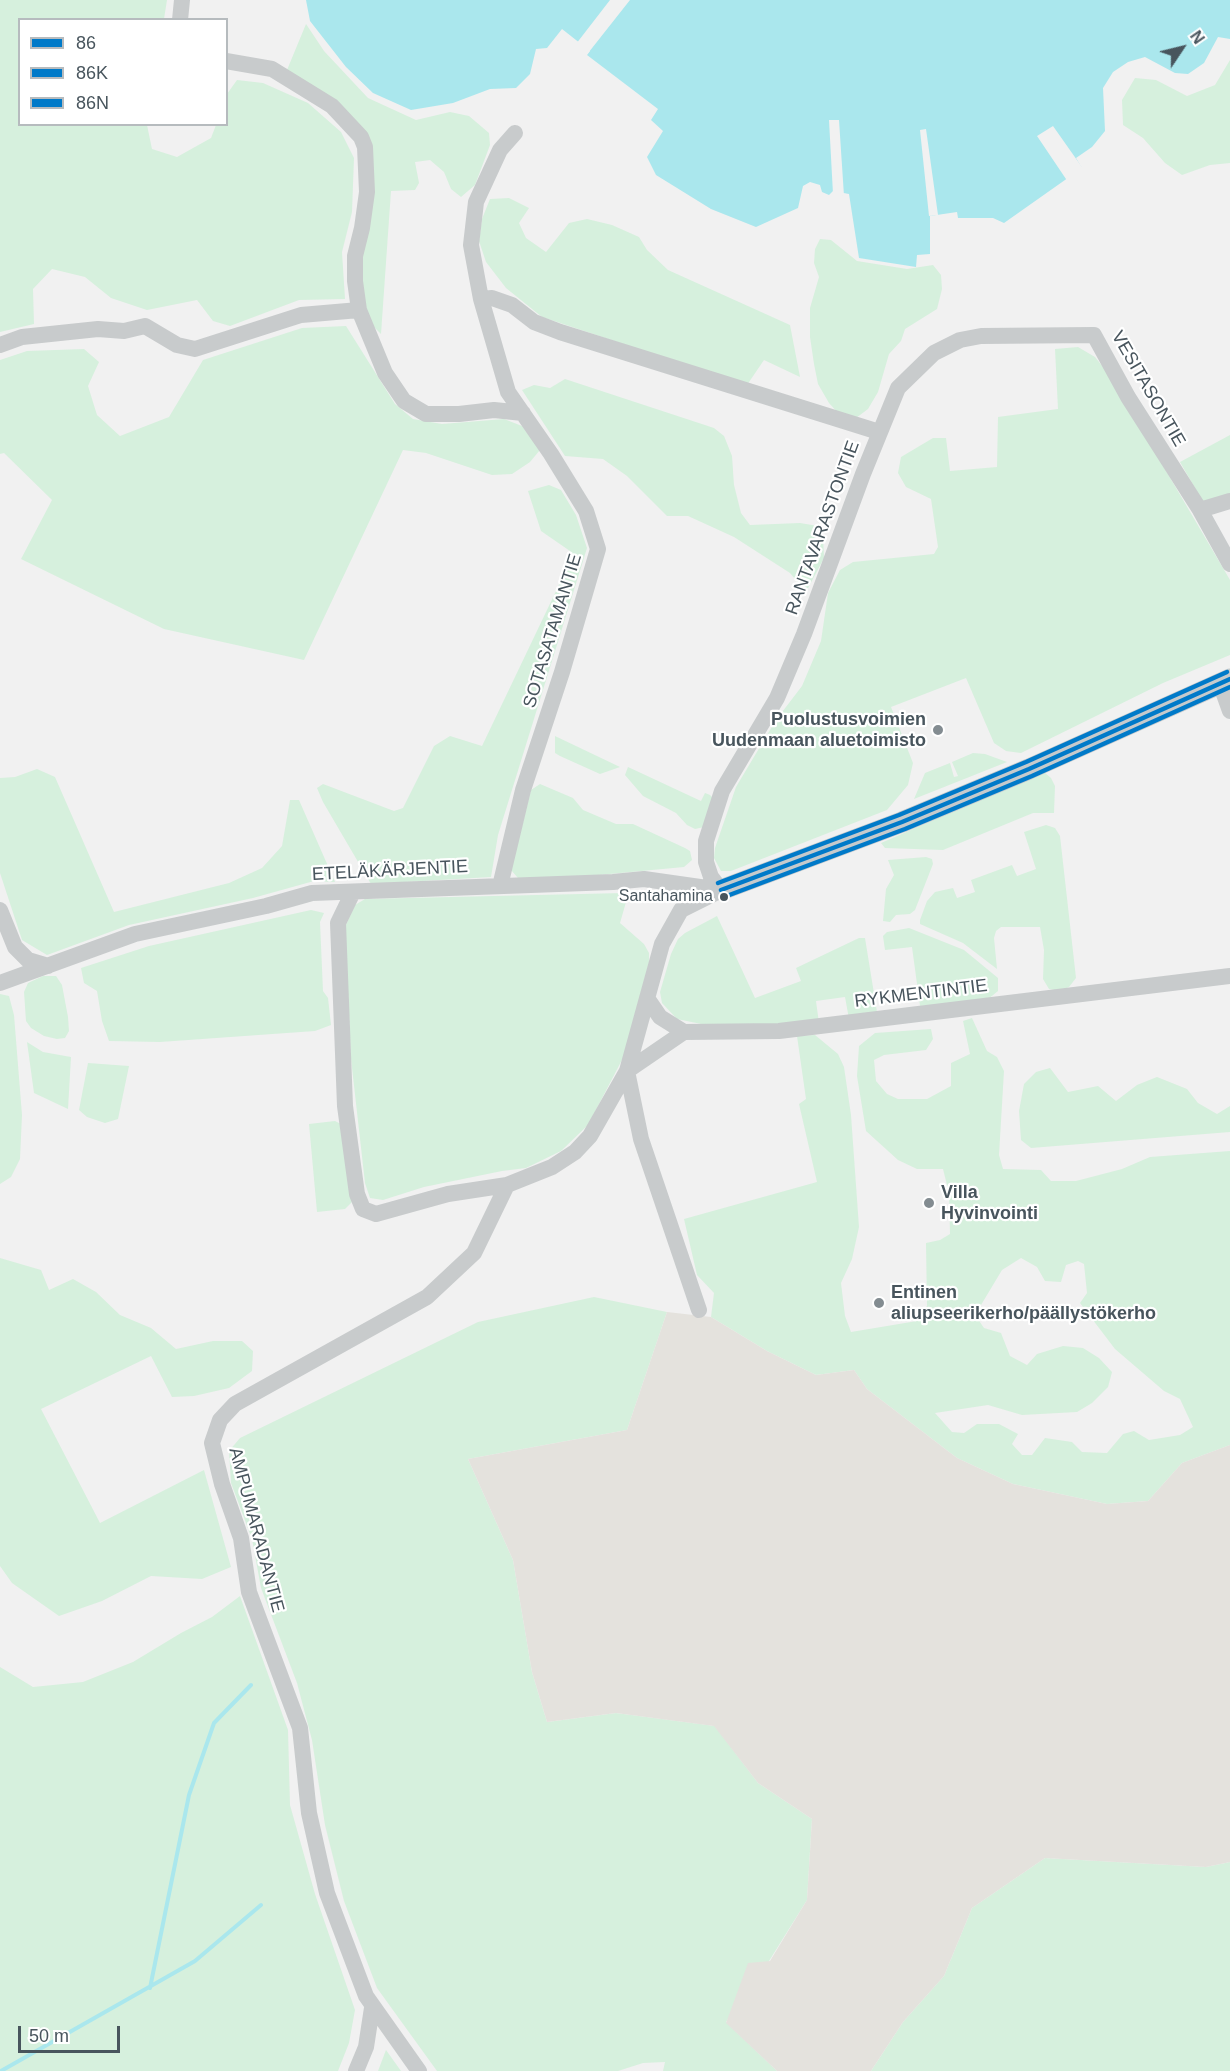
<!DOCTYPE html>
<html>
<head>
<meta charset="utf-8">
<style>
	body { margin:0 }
	#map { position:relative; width:1230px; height:2071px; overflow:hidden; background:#f1f1f1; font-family:Arial,sans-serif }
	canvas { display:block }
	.legend { position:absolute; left:18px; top:18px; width:210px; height:108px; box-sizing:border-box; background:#fff; border:2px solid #b6bbbe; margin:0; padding:8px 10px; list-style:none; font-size:18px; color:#48555d }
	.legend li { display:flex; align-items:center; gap:12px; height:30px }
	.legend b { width:30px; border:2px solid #b6bbbe }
	.north { position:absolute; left:1152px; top:18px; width:60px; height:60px; -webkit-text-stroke:4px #fff; paint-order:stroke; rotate:55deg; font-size:16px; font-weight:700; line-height:24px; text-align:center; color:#48555d }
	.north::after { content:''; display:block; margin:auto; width:21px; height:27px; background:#48555d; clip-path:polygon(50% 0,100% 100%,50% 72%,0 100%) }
	.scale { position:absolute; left:18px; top:2026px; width:102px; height:27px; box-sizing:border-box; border:3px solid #48555d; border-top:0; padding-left:8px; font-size:18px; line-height:21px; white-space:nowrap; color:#48555d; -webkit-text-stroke:4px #fff; paint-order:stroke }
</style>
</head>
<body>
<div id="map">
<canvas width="1230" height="2071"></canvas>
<ul class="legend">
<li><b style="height:8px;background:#007ac9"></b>86</li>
<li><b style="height:8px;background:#007ac9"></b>86K</li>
<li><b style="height:8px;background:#007ac9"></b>86N</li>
</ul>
<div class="north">N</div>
<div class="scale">50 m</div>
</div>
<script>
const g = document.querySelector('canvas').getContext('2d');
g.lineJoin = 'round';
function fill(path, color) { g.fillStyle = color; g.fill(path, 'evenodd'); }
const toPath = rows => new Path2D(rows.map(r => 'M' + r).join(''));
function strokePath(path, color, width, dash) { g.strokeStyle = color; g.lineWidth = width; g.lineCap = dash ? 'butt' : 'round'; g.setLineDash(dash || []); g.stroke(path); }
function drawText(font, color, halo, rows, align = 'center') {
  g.font = font + ' Arial,sans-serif'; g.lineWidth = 4.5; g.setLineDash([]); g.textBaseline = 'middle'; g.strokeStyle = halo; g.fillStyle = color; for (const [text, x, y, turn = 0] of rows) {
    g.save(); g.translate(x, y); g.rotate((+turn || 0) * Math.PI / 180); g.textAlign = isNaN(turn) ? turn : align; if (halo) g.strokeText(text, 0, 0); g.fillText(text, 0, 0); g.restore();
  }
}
fill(toPath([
	[0,0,167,0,164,19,20,20,20,124,147,125,152,149,177,157,211,138,216,125,226,124,227,94,237,80,263,83,308,103,341,132,354,158,352,212,342,252,345,299,299,300,230,326,213,321,197,300,147,310,111,298,85,277,52,269,33,289,34,324,0,332],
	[306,24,324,51,368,98,416,120,450,112,469,116,489,133,490,145,475,185,461,197,451,189,444,172,430,160,415,162,419,183,415,190,391,191,381,334,373,326,363,299,360,268,373,184,338,101,287,70],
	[1230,60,1230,163,1210,165,1182,175,1165,163,1143,138,1123,125,1122,100,1135,78,1156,80,1187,96,1215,85],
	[509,198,529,208,519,223,526,238,546,252,569,223,587,219,612,225,639,237,647,250,668,270,790,325,800,377,764,360,747,385,542,317,506,288,486,262,479,241,482,219,490,199],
	[820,239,831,240,857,261,907,269,933,265,941,275,942,289,937,309,905,329,901,341,889,354,878,392,868,409,856,418,838,413,829,403,818,384,814,364,810,337,810,308,819,277,814,263,815,249],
	[346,326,395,404,413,419,442,424,504,419,522,426,540,450,530,462,512,474,492,475,426,453,403,450,304,660,164,629,21,559,52,500,4,453,0,454,0,360,27,351,84,349,99,362,88,386,97,415,120,436,169,417,203,360,302,328],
	[1078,347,1095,357,1111,377,1230,580,1230,655,1163,683,1021,753,1006,751,994,743,966,678,891,707,913,763,908,785,887,810,731,871,721,871,714,858,715,848,736,787,776,720,802,686,821,641,828,593,840,570,853,562,934,554,938,547,931,499,906,487,898,473,901,457,933,438,946,438,950,471,997,467,998,417,1058,409,1055,349],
	[565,379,714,428,724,436,732,456,734,485,741,513,750,525,800,523,818,526,823,537,824,558,806,592,790,573,734,537,688,516,667,516,627,476,603,459,565,456,522,390,534,385,550,388],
	[1230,435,1230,495,1203,502,1180,462],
	[549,485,561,490,576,515,587,548,498,835,491,877,371,884,323,802,317,788,323,784,394,811,403,808,434,746,450,736,482,746,568,566,570,551,541,531,528,491],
	[555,736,620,767,600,774,560,756,555,753],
	[973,753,985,754,1007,762,914,799,925,773,950,763,954,777,958,776,952,762],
	[628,767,701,801,705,793,710,795,713,798,704,827,695,829,687,825,676,813,643,796,625,775],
	[37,769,55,777,114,912,229,883,262,868,282,846,290,800,299,800,335,882,314,881,253,898,129,925,47,955,22,940,0,873,0,778,15,777],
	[1044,772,1051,778,1055,786,1054,813,1033,813,943,850,885,848,881,843],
	[540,784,573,798,583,810,616,824,633,824,685,848,690,851,692,860,684,867,567,878,518,878,511,870,531,790],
	[1046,825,1055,828,1060,836,1076,978,1069,987,1060,991,1049,989,1043,979,1044,950,1040,927,1001,927,996,931,994,938,997,969,963,943,920,924,920,920,927,901,935,892,953,888,957,898,975,892,971,880,1012,865,1017,876,1036,869,1024,832],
	[926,857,932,859,933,864,915,910,910,914,896,915,890,922,883,921,886,889,894,875,888,860],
	[624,893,628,895,620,923,644,944,649,953,649,963,623,1058,588,1125,561,1151,526,1168,502,1171,424,1187,383,1200,370,1198,365,1183,351,1059,345,927,355,905,365,899],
	[311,910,324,913,320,922,323,991,328,998,331,1025,315,1031,160,1042,109,1041,102,1021,97,991,84,983,81,968,149,946],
	[717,916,755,998,801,981,796,968,859,938,865,938,877,1012,849,1019,845,997,816,1001,819,1023,711,1026,677,1019,662,1003,660,992,671,954,678,939,685,933],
	[909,928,964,950,998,978,998,991,987,1000,920,1006,912,947,885,950,883,936,887,932],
	[43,976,56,976,62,985,68,1017,69,1031,65,1038,57,1039,44,1036,31,1028,26,1021,24,992,28,983],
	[0,994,9,996,14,1015,22,1115,20,1159,11,1177,0,1184],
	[972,1018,987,1051,997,1057,1004,1071,999,1155,1003,1169,1041,1170,1051,1181,1076,1181,1122,1169,1150,1157,1230,1151,1230,1445,1182,1463,1148,1501,1107,1504,1013,1484,957,1458,867,1389,854,1370,816,1375,767,1351,711,1317,714,1293,697,1275,684,1219,817,1182,799,1104,806,1099,797,1036,815,1035,838,1054,844,1067,851,1115,859,1227,852,1259,841,1283,845,1316,851,1332,917,1321,927,1306,926,1243,940,1240,950,1234,949,1193,943,1169,917,1169,898,1160,866,1131,857,1076,859,1046,875,1033,931,1029,933,1039,926,1050,884,1055,874,1060,876,1081,887,1094,898,1099,927,1099,951,1086,951,1063,970,1054,963,1021],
	[1021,1258,1037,1267,1045,1281,1061,1282,1066,1265,1078,1261,1084,1264,1087,1293,1080,1303,1115,1349,1164,1391,1180,1399,1193,1427,1180,1435,1149,1440,1134,1431,1123,1434,1107,1453,1082,1452,1072,1442,1045,1438,1032,1455,1022,1455,1012,1444,1018,1434,999,1424,977,1424,964,1433,952,1432,935,1413,988,1405,1022,1415,1077,1412,1092,1403,1108,1387,1112,1372,1099,1358,1083,1348,1063,1346,1037,1354,1027,1365,1010,1356,1001,1333,984,1328,975,1315,1002,1270],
	[27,1042,43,1052,71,1057,68,1109,34,1093],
	[88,1063,129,1066,118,1119,105,1123,87,1117,79,1110],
	[1050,1068,1068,1092,1098,1086,1116,1101,1137,1085,1157,1077,1187,1089,1198,1103,1217,1114,1230,1106,1230,1132,1031,1148,1021,1140,1019,1111,1024,1084,1036,1072],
	[335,1121,341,1124,353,1201,345,1209,317,1212,309,1124],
	[0,1258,41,1270,49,1290,73,1279,96,1292,120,1315,151,1328,176,1349,213,1341,242,1341,253,1351,252,1371,229,1388,194,1396,172,1397,151,1356,41,1409,100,1523,204,1470,231,1567,202,1579,151,1576,102,1601,59,1616,12,1583,0,1566],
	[594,1297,667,1312,627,1430,468,1459,513,1560,532,1672,547,1722,616,1713,715,1726,758,1783,812,1819,807,1900,769,1961,726,2022,777,2071,663,2071,665,2062,643,2063,618,2071,437,2071,377,1988,344,1901,325,1825,312,1740,297,1683,261,1588,252,1539,231,1483,229,1451,240,1438,478,1322],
	[240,1596,288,1730,290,1805,315,1894,355,2010,349,2043,338,2071,0,2071,0,1667,33,1687,83,1682,133,1662,181,1633,212,1617],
	[1045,1858,1206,1867,1230,1862,1230,2071,871,2071,903,2022,944,1976,972,1908],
	[386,2050,401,2071,378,2071]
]), '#d6f0dd');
fill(toPath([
	[667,1312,711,1317,767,1351,816,1375,854,1370,867,1389,957,1458,1013,1484,1107,1504,1148,1501,1182,1463,1230,1445,1230,1862,1206,1867,1045,1858,972,1908,944,1976,903,2022,871,2071,777,2071,726,2023,748,1963,770,1961,807,1900,812,1819,758,1783,714,1726,616,1713,547,1722,532,1672,513,1560,468,1459,627,1430]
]), '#e4e2dd');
fill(toPath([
	[306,0,1230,0,1230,39,1218,37,1204,63,1188,74,1175,73,1145,57,1128,62,1113,72,1103,88,1105,131,1092,147,1076,158,1082,168,1004,223,993,218,958,218,957,212,930,216,930,254,917,255,916,267,859,258,849,194,833,191,829,195,822,192,820,185,810,182,803,186,798,208,756,227,711,209,656,175,647,157,663,131,651,120,658,109,587,55,590,51,562,29,547,48,536,49,530,74,516,88,490,89,453,103,411,110,373,93,346,67,310,21]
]), '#aae7ed');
fill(toPath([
	[610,0,630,0,585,57,586,52,576,44],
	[829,120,839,120,844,196,833,194],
	[1053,126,1084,170,1068,182,1037,136],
	[926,129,938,215,929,216,920,130]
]), '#f1f1f1');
strokePath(toPath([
	[150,1988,189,1795,214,1723,251,1685],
	[1,2071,195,1961,261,1905]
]), '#aae7ed', 4);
strokePath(toPath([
	[180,20,182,0],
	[226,61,272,69,332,106,361,137,365,147,367,192,362,228,355,256,355,281,359,310,385,373,404,401,426,414,459,414,494,410,523,413],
	[481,299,492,298,512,305,534,322,560,332,879,432],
	[0,345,22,337,98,329,124,331,145,326,177,345,195,349,301,315,359,310],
	[1200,510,1230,501],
	[1220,683,1230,711],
	[500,886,523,790,562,672,598,549,586,511,551,454,508,392,481,299,471,245,476,202,500,150,515,133],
	[721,890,711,877,706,862,706,841,722,791,777,698,804,634,863,474,898,388,934,353,960,340,981,336,1094,335,1128,397,1200,510,1230,564],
	[353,892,338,923,345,1106,357,1194,363,1209,376,1214,448,1194,507,1185,552,1167,575,1152,590,1136,627,1071,662,944,681,910,721,890],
	[0,910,15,947,28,960,48,966],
	[0,983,135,934,266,906,312,893,613,882,644,879,721,890],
	[647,998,660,1017,684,1032],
	[627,1071,684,1032,779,1031,1230,976],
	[627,1071,641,1139,699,1310],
	[356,2071,366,2047,372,2008],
	[419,2071,366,1996,327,1893,309,1813,300,1728,249,1592,241,1538,222,1484,212,1443,220,1420,235,1404,427,1297,474,1253,507,1185]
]), '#c8cbcc', 16);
strokePath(toPath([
	[721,890,902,822,1029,769,1230,679]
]), '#c6cacc', 21);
strokePath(toPath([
	[721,890,902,822,1029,769,1230,679]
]), '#007ac9', 4.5);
strokePath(toPath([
	[724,897,905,829,1032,776,1230,687]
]), '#007ac9', 4.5);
strokePath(toPath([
	[718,883,899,815,1026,762,1227,672]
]), '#007ac9', 4.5);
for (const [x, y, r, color] of [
	[938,730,6,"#838c91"],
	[724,897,5,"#48555d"],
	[929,1203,6,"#838c91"],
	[879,1303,6,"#838c91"]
]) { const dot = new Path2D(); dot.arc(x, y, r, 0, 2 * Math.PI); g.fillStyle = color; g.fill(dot); strokePath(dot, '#fff', 2); }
drawText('16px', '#48555d', '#fff', [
	["Santahamina",713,897]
], 'right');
drawText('18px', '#48555d', '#fff', [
	["VESITASONTIE",1148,389,60],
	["RANTAVARASTONTIE",823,528,-70],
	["SOTASATAMANTIE",553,631,-73],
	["ETELÄKÄRJENTIE",390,871,-3],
	["RYKMENTINTIE",921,994,-7],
	["AMPUMARADANTIE",256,1530,75]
]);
drawText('bold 18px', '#48555d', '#fff', [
	["Puolustusvoimien",926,720,"right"],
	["Uudenmaan aluetoimisto",926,741,"right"],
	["Villa",941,1193],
	["Hyvinvointi",941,1214],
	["Entinen",891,1293],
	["aliupseerikerho/päällystökerho",891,1314]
], 'left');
</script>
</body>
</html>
